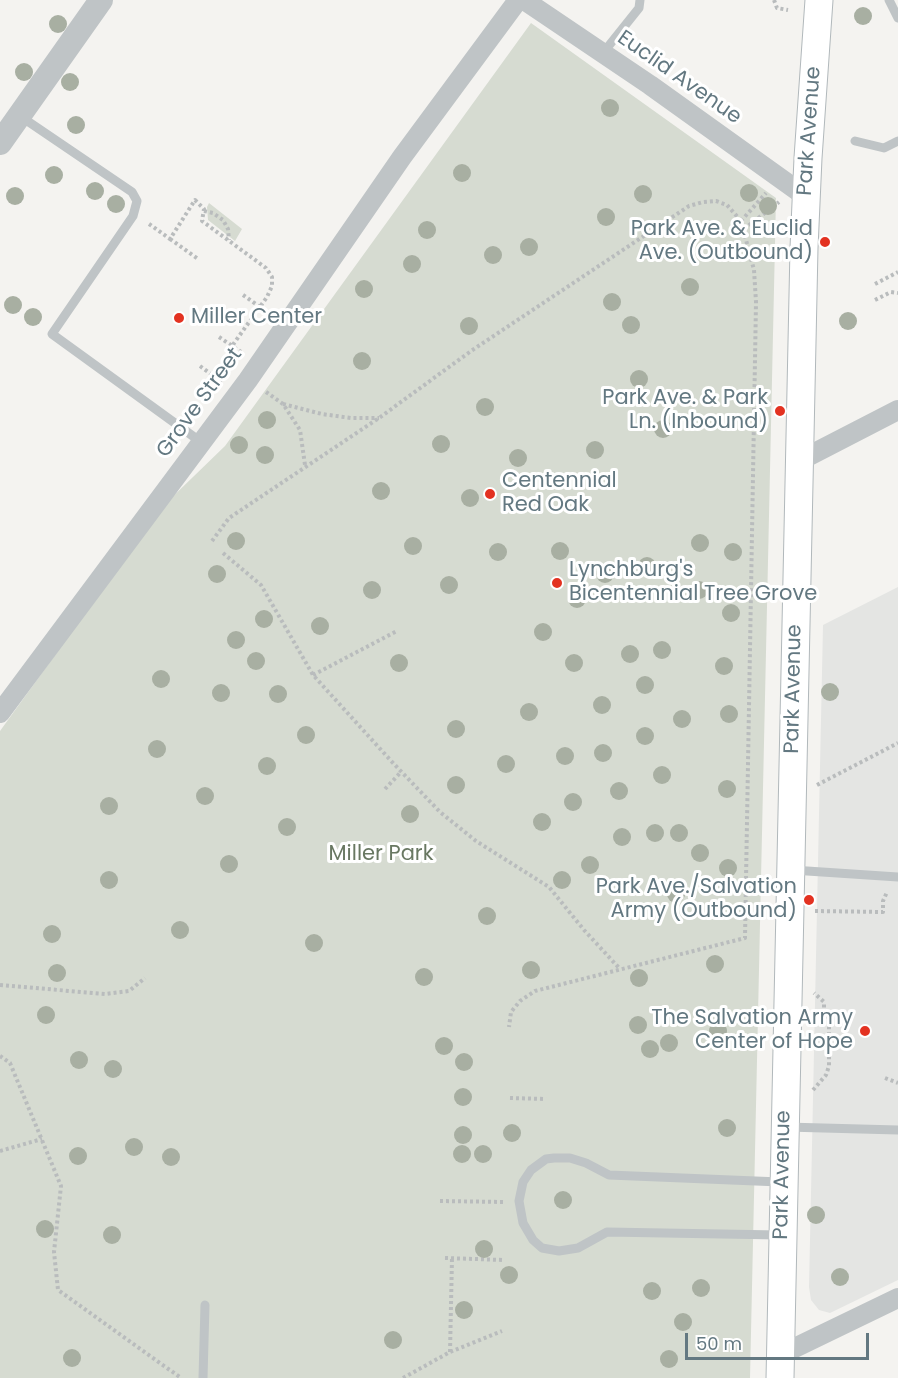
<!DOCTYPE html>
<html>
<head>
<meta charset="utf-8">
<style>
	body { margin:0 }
	#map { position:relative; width:898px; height:1378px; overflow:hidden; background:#f4f3f0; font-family:Poppins,sans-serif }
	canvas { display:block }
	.scale { position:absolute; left:685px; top:1333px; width:184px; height:27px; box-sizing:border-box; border:3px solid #637881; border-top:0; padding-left:8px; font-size:18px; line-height:21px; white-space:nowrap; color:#637881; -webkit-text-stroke:4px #fff; paint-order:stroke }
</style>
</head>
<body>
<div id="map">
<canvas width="898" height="1378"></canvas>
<div class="scale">50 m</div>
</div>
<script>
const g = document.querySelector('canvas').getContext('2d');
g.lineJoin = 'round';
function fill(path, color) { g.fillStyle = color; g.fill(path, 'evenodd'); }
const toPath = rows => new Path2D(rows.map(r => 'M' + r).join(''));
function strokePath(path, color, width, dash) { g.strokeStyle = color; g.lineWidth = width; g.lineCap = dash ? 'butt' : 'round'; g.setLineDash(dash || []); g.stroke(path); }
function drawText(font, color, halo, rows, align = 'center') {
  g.font = font + ' Poppins,sans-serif'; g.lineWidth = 6; g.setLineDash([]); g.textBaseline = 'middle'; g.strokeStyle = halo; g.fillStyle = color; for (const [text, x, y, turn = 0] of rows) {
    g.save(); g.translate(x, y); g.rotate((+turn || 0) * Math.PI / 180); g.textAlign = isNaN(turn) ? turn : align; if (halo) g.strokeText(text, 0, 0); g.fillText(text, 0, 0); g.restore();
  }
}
fill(toPath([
	[898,587,898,1280,830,1313,819,1310,811,1300,809,1287,823,625]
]), '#e4e5e3');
fill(toPath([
	[531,23,776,198,750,1378,0,1378,0,731,162,507,225,446],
	[209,203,242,229,235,241,208,220,207,207]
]), '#d6dbd1');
const secondary = toPath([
	[780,1378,804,248,808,158,819,0]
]);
strokePath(secondary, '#b1b8bb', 29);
strokePath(toPath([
	[774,0,777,8,788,10],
	[204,211,213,213,223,220,228,229,229,240],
	[741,221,766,193],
	[149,224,170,239,195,200,204,209,202,221,266,268,272,277,272,286,267,297,232,346],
	[744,229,779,202],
	[170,239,198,259],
	[875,284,898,272],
	[243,295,260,307],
	[875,300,891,292,898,293],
	[219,337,241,352],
	[200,366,222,382],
	[266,392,283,404,300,430,305,465],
	[283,404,322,414,351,418,379,418],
	[212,541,229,518,379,418,471,351,689,206,703,202,716,201,727,205,741,221,754,270,756,302,745,938,535,991,520,1001,511,1012,509,1027],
	[223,553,261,585,313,675,393,763,440,812,476,841,549,887,584,930,620,969],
	[313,675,397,631],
	[817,785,898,743],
	[385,789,401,772],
	[815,911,883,912,883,901,887,892],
	[0,985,105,994,129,991,145,978],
	[0,1056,10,1063,61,1186,54,1252,58,1290,181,1378],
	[885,1078,898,1083],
	[813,1090,826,1075,829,1066,829,1020,824,1015,824,1002,814,993],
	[510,1098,546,1099],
	[0,1151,42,1139],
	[440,1201,504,1202],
	[445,1258,504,1260],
	[450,1352,452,1258],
	[403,1378,450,1352,502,1331]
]), '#b9bcbd', 4, [3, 3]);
strokePath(toPath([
	[889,0,898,18],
	[603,53,639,8,640,0],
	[20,116,132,192,137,201,133,216,52,334,201,442],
	[855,141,884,148,898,141],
	[792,870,898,877],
	[786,1127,898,1130],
	[779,1235,607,1232,578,1248,559,1251,542,1248,533,1240,523,1223,519,1201,523,1182,531,1170,546,1159,554,1158,570,1158,586,1163,609,1175,780,1182],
	[203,1378,205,1305]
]), '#bfc4c6', 9);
strokePath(toPath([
	[524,0,650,85,805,196],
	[799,461,898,410],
	[0,713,248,380,402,157,518,0],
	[780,1355,898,1298]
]), '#bfc4c6', 20);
strokePath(toPath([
	[0,143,101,0]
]), '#bfc4c6', 24);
strokePath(secondary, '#fff', 27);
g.fillStyle = '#a8afa2';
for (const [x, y] of [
	[863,16],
	[58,24],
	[24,72],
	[70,82],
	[610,108],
	[76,125],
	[462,173],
	[54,175],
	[95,191],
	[749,193],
	[643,194],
	[15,196],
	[116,204],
	[768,206],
	[606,217],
	[427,230],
	[529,247],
	[493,255],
	[412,264],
	[690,287],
	[364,289],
	[612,302],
	[13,305],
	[33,317],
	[848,321],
	[631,325],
	[469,326],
	[362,361],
	[639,379],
	[485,407],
	[267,420],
	[663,429],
	[441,444],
	[239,445],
	[595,450],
	[265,455],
	[518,458],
	[381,491],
	[470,498],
	[236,541],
	[700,543],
	[413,546],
	[560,551],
	[498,552],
	[733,552],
	[647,566],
	[217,574],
	[605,574],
	[449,585],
	[372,590],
	[699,590],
	[577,599],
	[731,613],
	[264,619],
	[320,626],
	[543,632],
	[236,640],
	[662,650],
	[630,654],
	[256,661],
	[399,663],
	[574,663],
	[724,666],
	[161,679],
	[645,685],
	[830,692],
	[221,693],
	[278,694],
	[602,705],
	[529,712],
	[729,714],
	[682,719],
	[456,729],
	[306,735],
	[645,736],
	[157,749],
	[603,753],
	[565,756],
	[506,764],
	[267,766],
	[662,775],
	[456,785],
	[727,789],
	[619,791],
	[205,796],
	[573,802],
	[109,806],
	[410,814],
	[542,822],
	[287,827],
	[655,833],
	[679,833],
	[622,837],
	[700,853],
	[229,864],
	[590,865],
	[728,868],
	[109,880],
	[562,880],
	[676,894],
	[487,916],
	[180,930],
	[52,934],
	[314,943],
	[715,964],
	[531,970],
	[57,973],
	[424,977],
	[639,978],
	[46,1015],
	[638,1025],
	[718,1031],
	[669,1043],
	[444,1046],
	[650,1049],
	[79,1060],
	[464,1062],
	[113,1069],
	[463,1097],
	[727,1128],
	[512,1133],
	[463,1135],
	[134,1147],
	[462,1154],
	[483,1154],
	[78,1156],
	[171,1157],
	[563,1200],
	[816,1215],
	[45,1229],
	[112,1235],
	[484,1249],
	[509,1275],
	[840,1277],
	[701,1288],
	[652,1291],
	[464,1310],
	[683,1322],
	[393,1340],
	[72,1358],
	[669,1359]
]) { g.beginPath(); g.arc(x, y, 9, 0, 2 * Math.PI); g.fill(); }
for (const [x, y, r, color] of [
	[825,242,6,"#e33221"],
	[179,318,6,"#e33221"],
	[780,411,6,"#e33221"],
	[490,494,6,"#e33221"],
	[557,583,6,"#e33221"],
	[809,900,6,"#e33221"],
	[865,1031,6,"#e33221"]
]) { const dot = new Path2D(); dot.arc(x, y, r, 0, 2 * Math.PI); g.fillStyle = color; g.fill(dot); strokePath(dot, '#fff', 2); }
drawText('21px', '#637881', '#fff', [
	["Euclid Avenue",679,78,35],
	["Park Avenue",810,131,-86],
	["Grove Street",200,403,-54],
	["Park Avenue",794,689,-89],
	["Park Avenue",783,1175,-89]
]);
drawText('21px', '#637881', '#fff', [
	["Park Ave. & Euclid",813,230],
	["Ave. (Outbound)",813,254],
	["Miller Center",191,318,"left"],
	["Park Ave. & Park",768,399],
	["Ln. (Inbound)",768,423],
	["Centennial",502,482,"left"],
	["Red Oak",502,506,"left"],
	["Lynchburg's",569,571,"left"],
	["Bicentennial Tree Grove",569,595,"left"],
	["Park Ave./Salvation",797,888],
	["Army (Outbound)",797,912],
	["The Salvation Army",853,1019],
	["Center of Hope",853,1043]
], 'right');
drawText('21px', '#697862', '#fff', [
	["Miller Park",381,855]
]);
</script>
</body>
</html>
